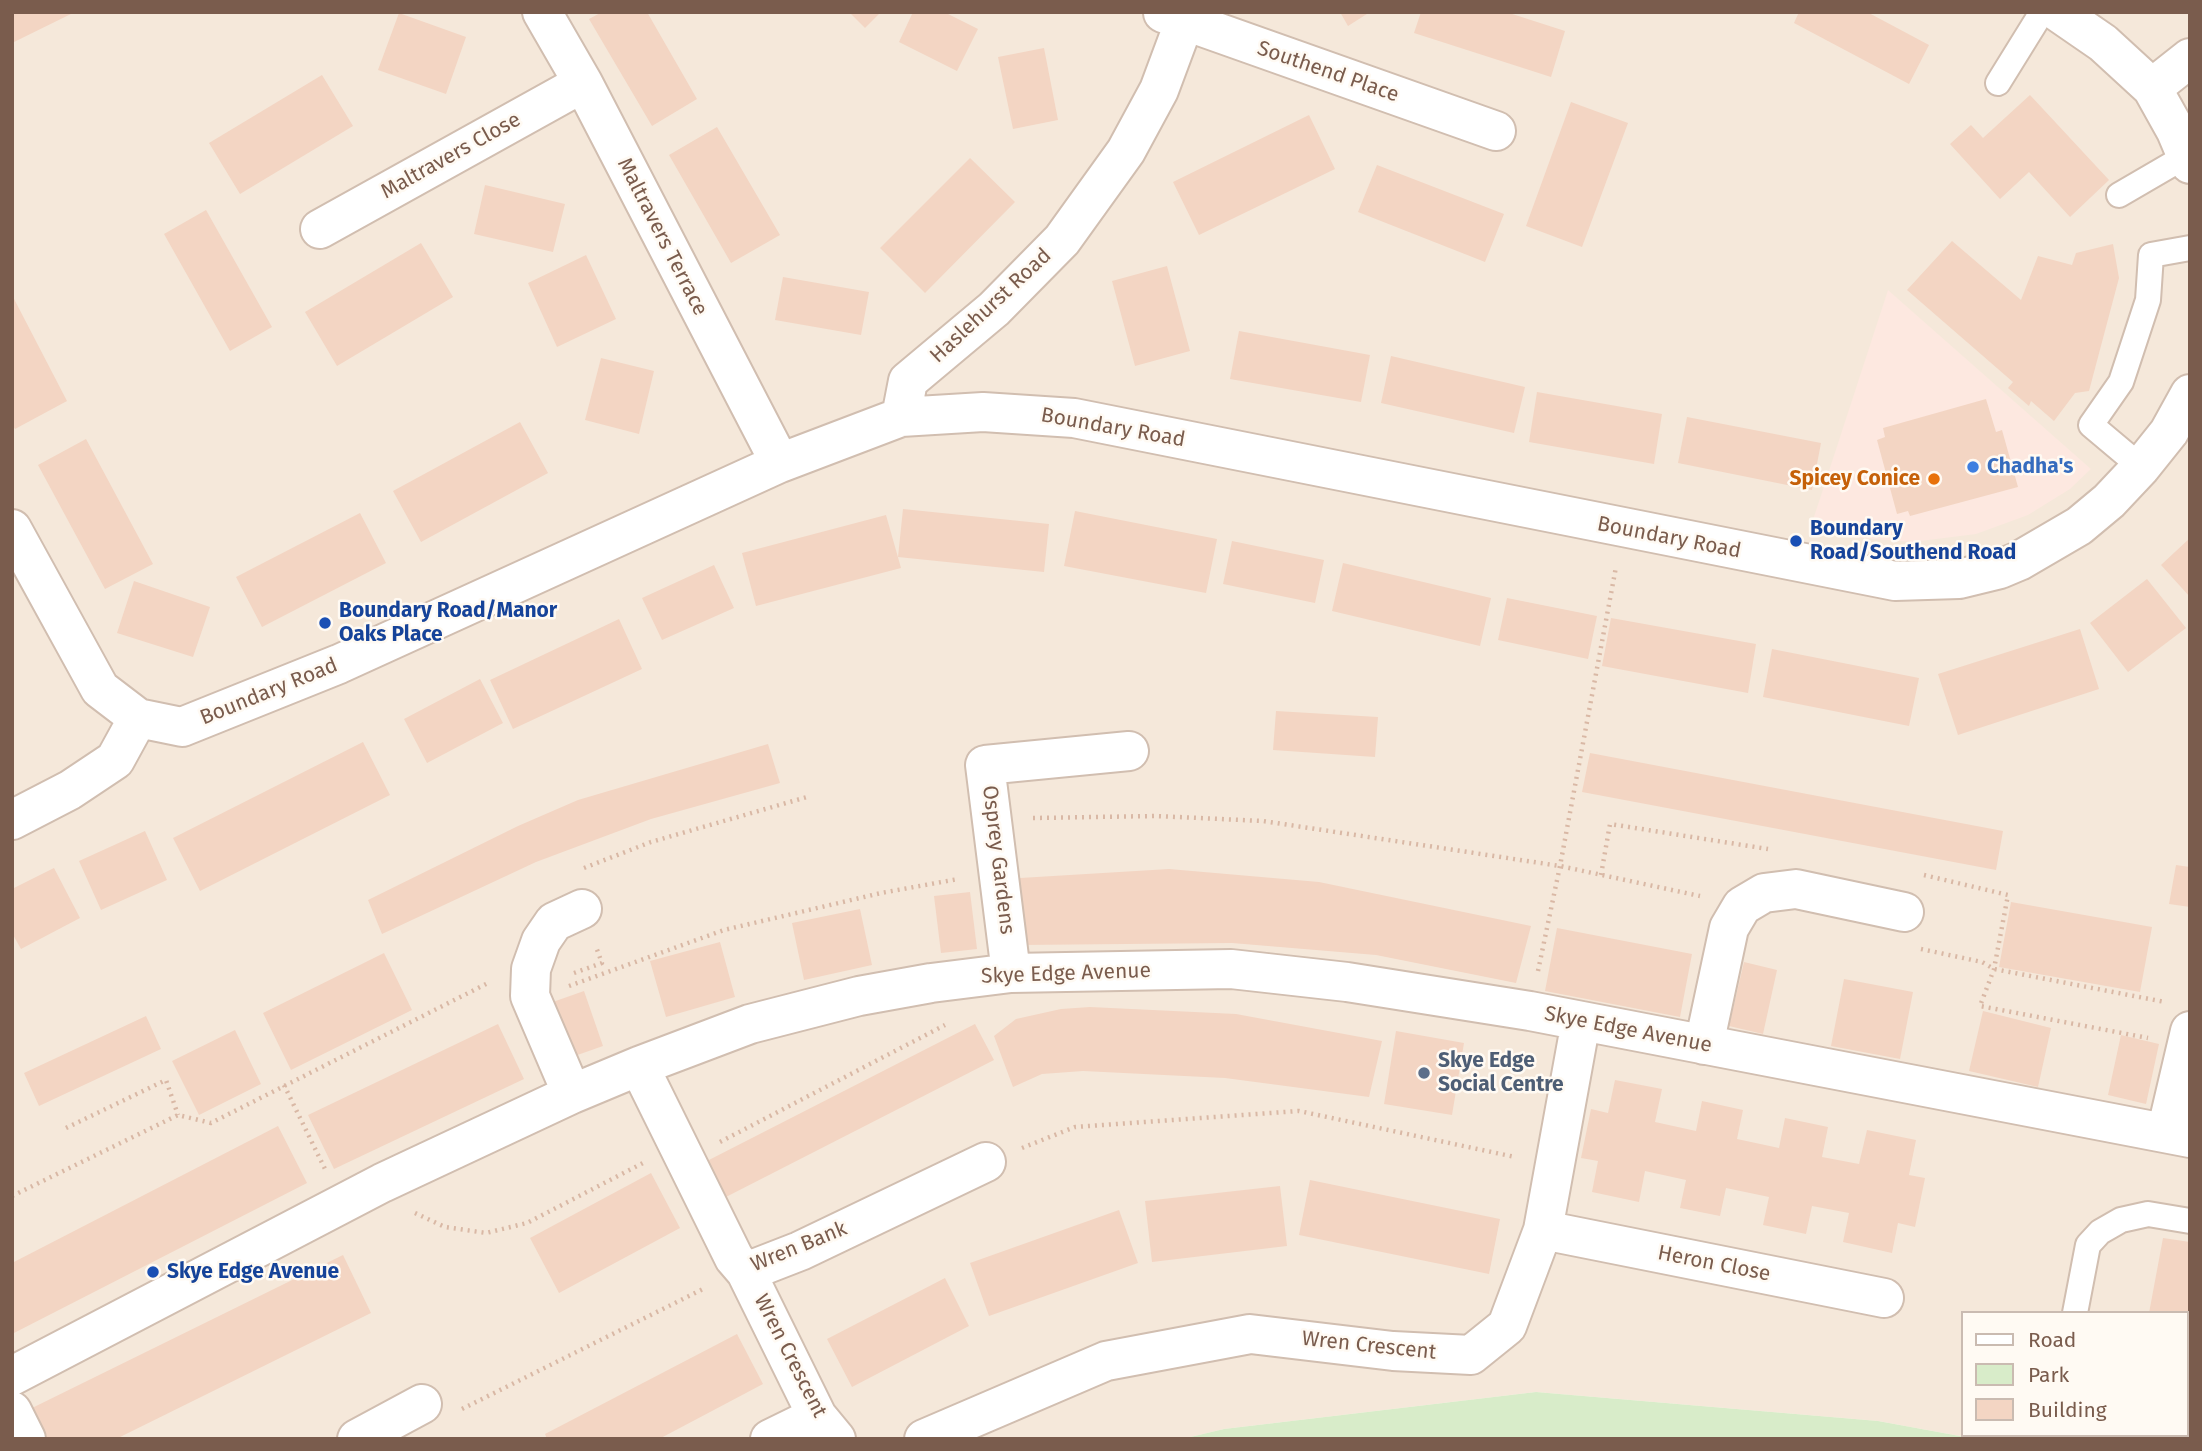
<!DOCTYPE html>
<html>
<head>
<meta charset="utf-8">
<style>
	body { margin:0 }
	#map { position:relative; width:2202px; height:1451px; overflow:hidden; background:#fdf6ec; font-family:"Fira Sans",sans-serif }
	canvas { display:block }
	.frame { position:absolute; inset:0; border:14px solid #7a5c4d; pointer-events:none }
	.legend { position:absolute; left:1961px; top:1311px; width:228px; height:126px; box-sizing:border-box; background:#fffaf3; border:2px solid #cabbb1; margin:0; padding:9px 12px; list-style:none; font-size:21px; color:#7a5c4d }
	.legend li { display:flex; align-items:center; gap:14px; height:35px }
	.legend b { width:35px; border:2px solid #cabbb1 }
</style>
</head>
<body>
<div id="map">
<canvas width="2202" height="1451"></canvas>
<div class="frame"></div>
<ul class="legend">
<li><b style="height:9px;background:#fff"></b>Road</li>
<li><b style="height:19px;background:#d8ecc9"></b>Park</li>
<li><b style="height:19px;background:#f3d5c3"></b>Building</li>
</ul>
</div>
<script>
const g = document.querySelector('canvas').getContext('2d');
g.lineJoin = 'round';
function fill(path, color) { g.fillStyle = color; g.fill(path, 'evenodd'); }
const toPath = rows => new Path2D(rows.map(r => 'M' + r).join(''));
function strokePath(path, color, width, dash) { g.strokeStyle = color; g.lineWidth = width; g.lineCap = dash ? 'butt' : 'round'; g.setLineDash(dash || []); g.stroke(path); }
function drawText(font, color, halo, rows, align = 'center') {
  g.font = font + ' "Fira Sans",sans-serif'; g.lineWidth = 5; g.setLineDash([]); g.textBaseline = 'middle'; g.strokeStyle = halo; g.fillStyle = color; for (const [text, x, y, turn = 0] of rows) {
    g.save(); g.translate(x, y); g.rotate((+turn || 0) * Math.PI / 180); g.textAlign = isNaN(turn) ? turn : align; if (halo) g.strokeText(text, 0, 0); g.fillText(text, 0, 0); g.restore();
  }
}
fill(toPath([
	[12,12,2190,12,2190,1439,1976,1439,1878,1421,1536,1392,1224,1429,1182,1439,12,1439],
	[1962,1313,2186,1313,2186,1435,1962,1435]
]), '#f5e8da');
fill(toPath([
	[1888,290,2091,469,2070,489,2028,515,1976,534,1912,542,1848,537,1811,526]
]), '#fde8e0');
fill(toPath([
	[1536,1392,1878,1421,1976,1439,1182,1439,1224,1429]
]), '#d8ecc9');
fill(toPath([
	[12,12,75,12,12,43],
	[602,12,647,12,697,99,652,126,589,19],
	[849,12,881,12,865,28],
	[913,12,944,12,978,29,957,71,899,42],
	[1340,12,1370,12,1348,26],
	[1421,12,1506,12,1565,31,1551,77,1414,33],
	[1799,12,1867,12,1929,45,1909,84,1794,23],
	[399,13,466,37,446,94,378,70],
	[1044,48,1058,120,1013,129,998,57],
	[322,75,353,126,240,194,209,143],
	[2030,95,2109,180,2070,217,2029,172,2000,199,1950,144,1971,125,1983,138],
	[1571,102,1628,123,1582,247,1526,226],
	[1309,115,1335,169,1199,235,1173,182],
	[717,127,780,235,731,263,669,155],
	[970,158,1015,202,925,293,880,248],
	[1377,165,1504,214,1485,262,1358,212],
	[485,185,565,204,553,252,474,234],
	[206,210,272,327,230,351,164,234],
	[1952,241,2021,300,2038,256,2072,265,2076,253,2113,244,2119,278,2089,391,2075,393,2054,421,2031,401,2029,406,2008,388,2013,382,1907,290],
	[421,243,453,297,337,366,305,312],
	[586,255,616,319,557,347,528,283],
	[1167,266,1190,351,1135,366,1112,281],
	[783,277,869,292,861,335,775,320],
	[12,295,67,401,15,429,12,424],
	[1239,331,1370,355,1361,402,1230,379],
	[1391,356,1525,387,1514,433,1381,403],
	[601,358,654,371,639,434,585,420],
	[1537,392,1662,414,1654,464,1529,442],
	[1986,399,1996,432,2002,430,2018,487,1910,516,1908,511,1897,514,1877,440,1885,437,1883,428],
	[1687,417,1821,443,1812,490,1678,463],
	[520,422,548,473,421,542,393,491],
	[86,439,153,564,105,589,38,465],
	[903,509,1049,524,1044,572,898,557],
	[1075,511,1217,539,1206,593,1064,566],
	[360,513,386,563,262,627,236,577],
	[886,515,901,568,756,606,742,553],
	[2190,538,2190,597,2161,565],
	[1232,541,1324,560,1315,603,1223,584],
	[1343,563,1491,598,1480,646,1332,611],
	[714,565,734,608,662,640,642,598],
	[2147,579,2186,628,2128,672,2090,623],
	[134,581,210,607,193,657,117,633],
	[1507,598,1597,616,1588,659,1498,640],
	[1611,618,1756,644,1748,693,1602,666],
	[619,619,642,669,513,729,490,680],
	[2080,629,2099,689,1958,735,1938,674],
	[1772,649,1919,678,1909,726,1763,697],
	[480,679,503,723,427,763,404,719],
	[1276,711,1378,717,1375,757,1273,750],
	[363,742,390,795,200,891,173,838],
	[768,744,780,783,651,819,536,862,382,934,368,900,518,826,578,800],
	[1590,753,2003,831,1996,870,1582,792],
	[145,831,167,880,101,910,79,861],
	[2176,865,2190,867,2190,907,2169,904],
	[54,868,80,918,21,949,12,933,12,889],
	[1169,869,1319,882,1531,926,1516,983,1376,955,1232,943,1020,945,1020,878],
	[970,892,977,949,941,953,934,896],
	[2011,902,2152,927,2140,992,1999,967],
	[860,909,872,965,804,980,792,923],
	[1557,928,1692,954,1680,1017,1545,991],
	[720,942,735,997,666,1017,650,961],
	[384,953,412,1010,291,1070,263,1013],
	[1744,962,1777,970,1763,1034,1729,1026],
	[1844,979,1913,992,1900,1059,1831,1046],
	[584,991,603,1046,569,1058,550,1003],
	[1090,1007,1236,1014,1382,1041,1369,1097,1225,1078,1083,1071,1042,1074,1013,1087,994,1036,1016,1019,1061,1009],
	[1983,1011,2051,1028,2038,1087,1969,1071],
	[146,1016,161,1049,39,1106,24,1073],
	[498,1024,524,1079,334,1169,308,1115],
	[975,1024,994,1060,724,1198,705,1162],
	[235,1030,261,1084,199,1115,172,1061],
	[1396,1031,1464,1043,1452,1115,1384,1104],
	[2121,1035,2159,1044,2146,1104,2108,1095],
	[1615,1080,1662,1089,1655,1122,1696,1131,1702,1101,1743,1110,1737,1139,1779,1148,1785,1118,1828,1127,1822,1157,1859,1164,1867,1130,1916,1140,1909,1175,1925,1178,1915,1227,1898,1223,1892,1253,1843,1242,1849,1213,1812,1206,1806,1234,1763,1225,1769,1197,1726,1188,1720,1216,1680,1208,1686,1180,1645,1171,1639,1202,1592,1192,1598,1161,1581,1158,1591,1109,1608,1113],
	[278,1126,307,1183,12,1334,12,1263],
	[651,1173,680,1228,559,1293,530,1238],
	[1310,1180,1500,1219,1489,1274,1299,1235],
	[1280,1186,1287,1246,1152,1262,1145,1201],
	[1119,1210,1138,1263,989,1316,970,1263],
	[2163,1238,2190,1242,2190,1439,2072,1439,2060,1437,2186,1435,2186,1313,2149,1313],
	[343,1255,371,1313,116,1439,42,1439,28,1410],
	[945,1278,969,1326,852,1387,827,1339],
	[737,1334,763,1384,659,1439,547,1439,545,1434]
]), '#f3d5c3');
const service = toPath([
	[1998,83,2042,12],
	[2119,195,2186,156],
	[2141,467,2091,425,2121,382,2148,300,2151,255,2190,248],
	[2075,1313,2088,1245,2100,1232,2121,1220,2148,1214,2190,1221]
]);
const minor = toPath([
	[542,12,583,83,780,463],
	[2058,12,2103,43,2152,88,2176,131,2190,164],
	[1163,13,1496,131],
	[2152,88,2190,58],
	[320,229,583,83],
	[901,417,908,381,994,309,1062,240,1126,151,1159,90,1188,12],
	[12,529,100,689,138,718,182,727,339,664,780,463,901,417,983,412,1074,418,1895,581,1959,579,2000,569,2019,561,2079,526,2109,501,2141,467,2169,432,2190,394],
	[12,820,70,790,115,760,138,718],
	[1011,973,985,765,1129,751],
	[1704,1045,1729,928,1742,906,1764,893,1796,889,1904,912],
	[639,1066,734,1258,746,1272,800,1251,986,1162],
	[572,1094,530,996,531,969,541,941,554,922,582,909],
	[2166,1133,2190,1031],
	[1543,1230,1884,1298],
	[746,1272,817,1416,836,1439],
	[12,1376,382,1183,572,1094,639,1066,750,1024,859,996,931,983,1011,973,1231,969,1347,982,1530,1011,2190,1138],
	[12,1411,26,1439],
	[357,1439,422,1404],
	[770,1439,817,1416],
	[924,1439,1106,1361,1250,1334,1393,1351,1471,1355,1507,1326,1543,1230,1581,1021]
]);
strokePath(service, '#d1beb0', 28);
strokePath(minor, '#d1beb0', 42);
strokePath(toPath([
	[1033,818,1156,816,1263,821,1560,866,1700,896],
	[584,868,651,842,807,797],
	[1601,875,1610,824,1768,849],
	[1924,875,2008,895,1994,969,1980,1006,2148,1038],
	[1921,949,1982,962,1994,969,2165,1002],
	[1538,971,1560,866,1616,567],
	[574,973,602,963,596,947],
	[569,986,724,930,881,893,958,879],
	[284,1085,325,1169],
	[66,1128,166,1080,178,1115],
	[720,1142,945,1025],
	[1022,1148,1075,1127,1299,1111,1515,1157],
	[12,1196,178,1115,211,1123,490,982],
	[415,1213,445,1227,486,1233,527,1223,643,1163],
	[462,1409,705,1288]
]), '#d9b8a5', 4.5, [2, 5]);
strokePath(service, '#fff', 24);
strokePath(minor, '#fff', 38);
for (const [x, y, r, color] of [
	[1973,467,7,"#3f7fe0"],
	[1934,479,7,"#e8710a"],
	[1796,541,7,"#1a4fb4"],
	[325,623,7,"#1a4fb4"],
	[1424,1073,7,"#5c6f8a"],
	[153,1272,7,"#1a4fb4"]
]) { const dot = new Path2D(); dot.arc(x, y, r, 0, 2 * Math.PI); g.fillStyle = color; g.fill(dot); strokePath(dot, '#fffaf3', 2.5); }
drawText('21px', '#7a5c4d', '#fffaf3', [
	["Southend Place",1328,72,19],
	["Maltravers Close",451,156,-29],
	["Maltravers Terrace",662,237,63],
	["Haslehurst Road",991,306,-43],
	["Boundary Road",1113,428,10],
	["Boundary Road",1669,538,11],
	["Boundary Road",269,692,-22],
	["Osprey Gardens",998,860,83],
	["Skye Edge Avenue",1066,974,-2],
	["Skye Edge Avenue",1628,1030,11],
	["Wren Bank",799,1247,-22],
	["Heron Close",1714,1264,11],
	["Wren Crescent",1369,1346,6],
	["Wren Crescent",790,1356,63]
]);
drawText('bold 21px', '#366cbe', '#fffaf3', [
	["Chadha's",1987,467]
], 'left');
drawText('bold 21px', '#c56008', '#fffaf3', [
	["Spicey Conice",1920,479]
], 'right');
drawText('bold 21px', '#164399', '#fffaf3', [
	["Boundary",1810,529],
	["Road/Southend Road",1810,553],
	["Boundary Road/Manor",339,611],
	["Oaks Place",339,635],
	["Skye Edge Avenue",167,1272]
], 'left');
drawText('bold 21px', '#4e5e75', '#fffaf3', [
	["Skye Edge",1438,1061],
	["Social Centre",1438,1085]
], 'left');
</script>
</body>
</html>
